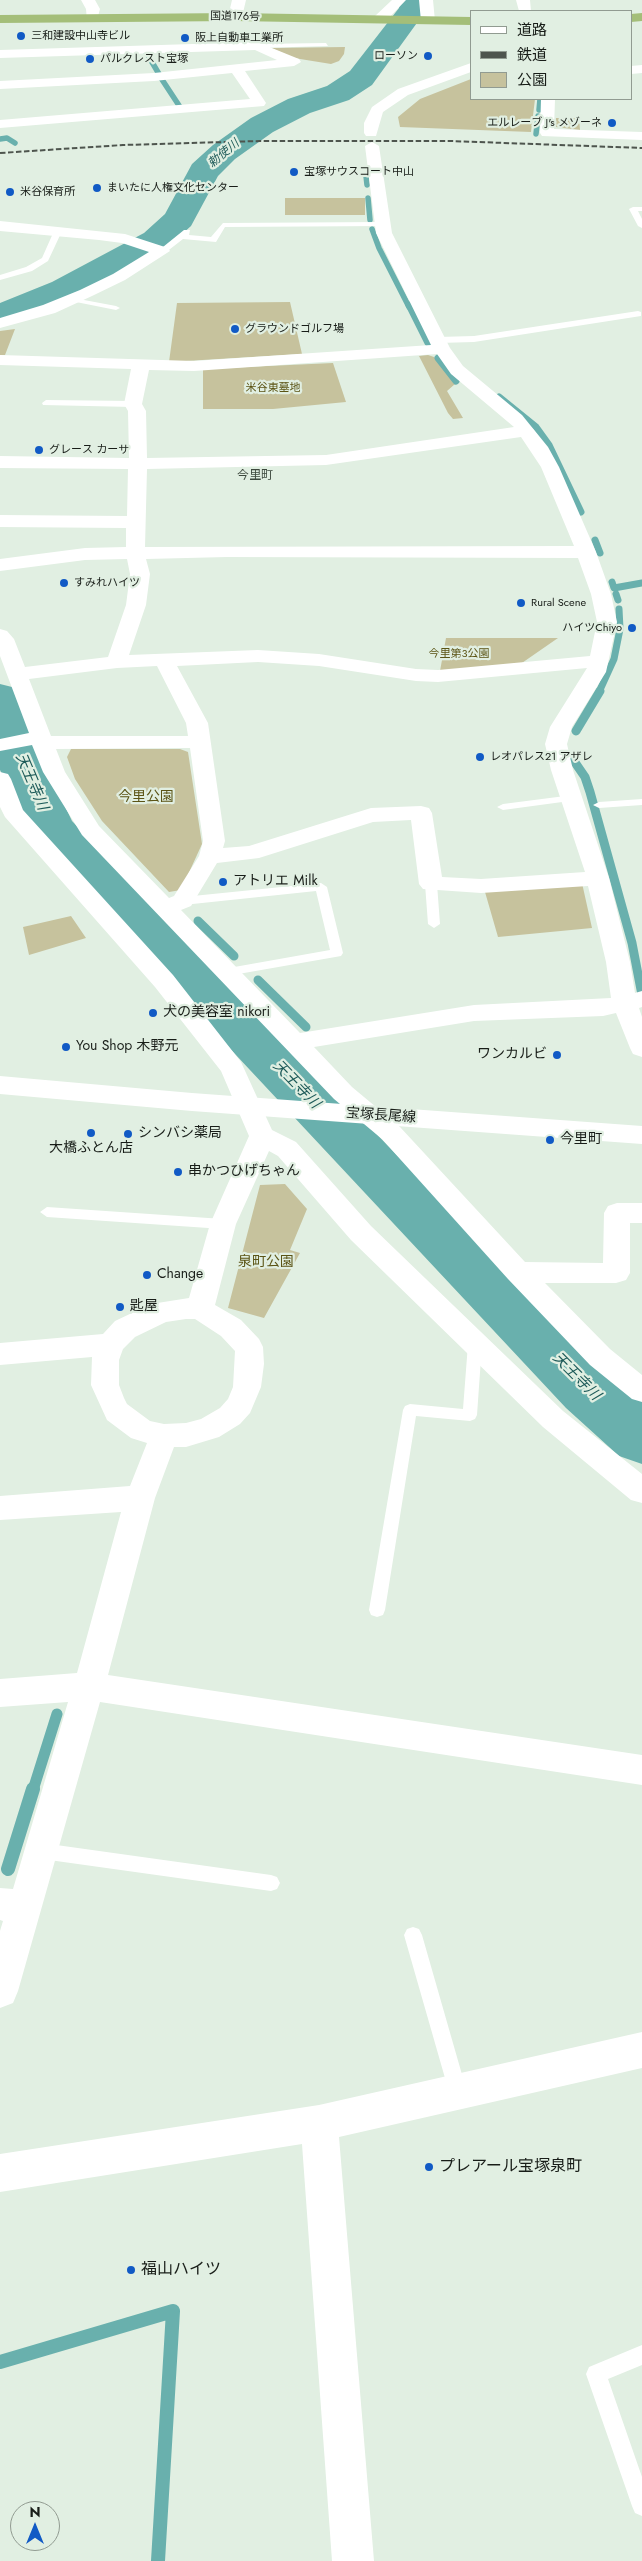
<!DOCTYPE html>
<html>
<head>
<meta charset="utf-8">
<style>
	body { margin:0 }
	#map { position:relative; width:642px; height:2561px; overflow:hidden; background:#e1efe2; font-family:Jost,"Noto Sans JP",sans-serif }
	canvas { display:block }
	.legend { position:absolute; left:470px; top:10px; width:162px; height:90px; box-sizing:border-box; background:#e1efe2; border:1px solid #919b91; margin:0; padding:6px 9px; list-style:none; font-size:15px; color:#181d18 }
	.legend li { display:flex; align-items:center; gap:10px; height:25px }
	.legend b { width:25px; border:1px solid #919b91 }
	.north { position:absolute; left:10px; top:2501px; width:50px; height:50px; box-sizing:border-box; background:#e1efe2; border:1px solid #919b91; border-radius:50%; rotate:0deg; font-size:14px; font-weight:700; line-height:20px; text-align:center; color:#181d18 }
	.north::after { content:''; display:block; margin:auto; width:18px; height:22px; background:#115ac5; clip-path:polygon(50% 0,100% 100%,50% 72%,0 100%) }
</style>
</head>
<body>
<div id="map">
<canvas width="642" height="2561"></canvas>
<ul class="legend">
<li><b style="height:6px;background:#fff"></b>道路</li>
<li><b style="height:6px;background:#4e554e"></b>鉄道</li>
<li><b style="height:14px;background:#c6c29d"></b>公園</li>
</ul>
<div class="north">N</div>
</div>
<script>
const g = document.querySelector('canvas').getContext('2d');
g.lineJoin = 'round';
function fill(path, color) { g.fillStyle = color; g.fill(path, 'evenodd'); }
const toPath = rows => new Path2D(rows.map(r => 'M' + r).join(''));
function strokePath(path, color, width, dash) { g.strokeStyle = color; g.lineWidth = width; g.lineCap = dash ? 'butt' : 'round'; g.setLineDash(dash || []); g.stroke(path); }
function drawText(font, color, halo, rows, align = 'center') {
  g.font = font + ' Jost,"Noto Sans JP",sans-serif'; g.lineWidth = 4.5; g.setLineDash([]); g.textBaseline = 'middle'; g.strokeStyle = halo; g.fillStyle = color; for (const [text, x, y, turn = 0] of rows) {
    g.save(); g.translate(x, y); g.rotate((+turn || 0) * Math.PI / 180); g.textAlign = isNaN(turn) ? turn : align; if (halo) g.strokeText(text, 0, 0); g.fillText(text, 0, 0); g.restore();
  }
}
fill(toPath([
	[345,47,344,54,339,61,331,64,294,58,271,48],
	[471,79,471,99,535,99,531,132,400,127,398,117,420,99],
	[556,118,579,118,580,130,556,127],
	[285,198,365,198,365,215,285,215],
	[290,302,302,354,169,362,177,303],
	[15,329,5,355,0,355,0,331],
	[428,355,434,357,455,384,447,391,463,418,453,419,448,413,419,356],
	[333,363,346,402,273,409,203,409,203,369],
	[446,638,558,638,519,665,440,671],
	[71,749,180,749,188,752,202,844,181,890,169,892,102,821,75,779,67,757],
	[582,883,592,928,498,937,485,892],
	[71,916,86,938,29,955,23,927],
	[285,1184,307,1209,290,1250,300,1253,264,1318,228,1308,260,1185]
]), '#c6c29d');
strokePath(toPath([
	[146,52,159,74],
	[161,78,180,107],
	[539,110,540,99],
	[536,134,538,116],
	[0,139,7,138,15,143],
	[366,176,367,185],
	[368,198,370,220],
	[372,229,379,248,409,307]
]), '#69b0ad', 5.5);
strokePath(toPath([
	[409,305,428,343],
	[438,358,456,381],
	[499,397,536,427,549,445,581,512],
	[595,540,600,553],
	[612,582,614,588,642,583],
	[616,594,618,600],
	[599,692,614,659,620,629,619,609]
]), '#69b0ad', 7);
strokePath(toPath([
	[576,731,600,691],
	[574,761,585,777,590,792,632,943,642,995],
	[198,921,234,956],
	[258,980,306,1027]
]), '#69b0ad', 9);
strokePath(toPath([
	[33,1790,57,1714]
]), '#69b0ad', 11);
strokePath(toPath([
	[8,1869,33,1789],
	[0,2362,173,2311,158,2561]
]), '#69b0ad', 14);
fill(toPath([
	[400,0,428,0,427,9,372,85,349,100,310,113,273,132,235,159,218,176,191,226,168,247,78,298,35,316,0,325,0,303,52,282,144,233,165,214,192,164,213,145,251,118,288,99,327,86,350,71,399,8,400,0],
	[0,684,16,688,23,698,46,766,72,821,610,1374,642,1401,642,1464,619,1456,566,1408,34,839,0,770,0,684]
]), '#69b0ad');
fill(toPath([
	[326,43,328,46,257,48,254,46,257,44,326,43],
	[633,207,642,207,642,211,638,211,642,219,642,228,638,226,629,209,633,207],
	[382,222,385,222,385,226,225,227,216,242,183,239,165,253,158,251,184,230,190,230,189,235,211,237,223,223,382,222],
	[58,229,62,231,48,261,32,271,0,280,0,275,26,267,42,258,54,231,58,229],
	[68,297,116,306,120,308,116,310,71,301,67,299,68,297],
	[638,311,641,312,641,316,474,342,438,343,434,340,438,337,474,336,638,311],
	[46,400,133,401,137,404,133,407,43,405,42,403,46,400],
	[573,795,577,796,577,800,503,810,497,807,503,804,573,795],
	[642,799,642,805,599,808,593,805,599,802,642,799],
	[431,880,437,884,440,924,434,928,428,924,425,884,431,880],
	[321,883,327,887,343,953,341,956,227,976,221,972,223,969,330,950,316,891,183,905,177,901,183,897,321,883],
	[47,1207,223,1219,230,1224,223,1229,47,1217,40,1212,47,1207],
	[475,1339,480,1340,482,1344,477,1415,475,1419,470,1421,416,1416,385,1610,383,1615,377,1617,371,1615,369,1610,403,1410,405,1406,410,1404,463,1409,468,1344,470,1340,475,1339],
	[42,1843,271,1875,277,1877,280,1883,277,1889,271,1891,42,1859,36,1857,34,1851,36,1845,42,1843],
	[413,1927,419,1929,422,1935,467,2092,464,2098,458,2101,452,2098,449,2092,404,1935,407,1929,413,1927],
	[642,2345,642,2365,608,2379,642,2477,642,2516,635,2513,632,2506,586,2374,589,2367,642,2345]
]), '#fff');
fill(toPath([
	[81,0,95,0,100,9,97,20,87,20,86,9,81,0],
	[232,0,246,0,242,17,235,21,228,17,232,0],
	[392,0,406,0,384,23,374,23,372,20,374,17,392,0],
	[419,0,433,0,435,21,433,24,423,24,421,21,419,0],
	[257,42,299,59,301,62,294,66,245,71,266,103,264,106,0,128,0,120,250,99,232,73,154,81,0,89,0,81,154,73,277,60,255,50,0,58,0,50,257,42],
	[642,65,642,73,631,74,631,66,642,65],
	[541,99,555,99,554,129,642,132,642,140,542,136,540,133,541,99],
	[372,142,379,146,392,233,450,348,463,366,522,415,548,447,559,467,596,552,611,594,617,622,606,672,572,727,567,744,573,770,609,878,630,962,635,993,642,991,642,1007,639,1008,642,1017,642,1057,633,1054,630,1048,616,1013,603,1016,474,1021,314,1047,352,1087,400,1127,525,1262,603,1263,604,1213,608,1206,617,1203,642,1203,642,1223,630,1223,630,1273,626,1280,616,1283,545,1283,610,1349,642,1375,642,1402,632,1399,590,1365,508,1279,382,1139,334,1099,82,835,43,772,32,745,0,751,0,739,29,733,0,656,0,629,7,631,14,639,25,667,108,657,126,605,130,574,127,559,85,560,0,571,0,559,85,548,126,547,126,528,0,527,0,515,127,516,128,469,0,468,0,456,129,458,128,411,124,404,131,369,0,365,0,355,194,361,431,345,376,233,365,146,372,142],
	[437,354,451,374,514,427,326,455,147,458,146,411,142,404,149,370,194,371,437,354],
	[521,437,541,467,574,546,145,547,147,469,326,465,521,437],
	[227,557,578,558,591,594,597,622,590,656,438,670,416,669,319,654,258,650,129,655,146,605,150,574,146,559,227,557],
	[258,662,319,666,416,681,438,682,587,668,550,727,545,744,551,770,585,872,481,879,442,877,432,813,429,808,421,806,371,808,249,846,223,848,225,841,208,723,177,666,258,662],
	[157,666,186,723,188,736,51,736,29,679,117,668,157,666],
	[190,748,203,841,199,856,174,896,169,898,99,826,65,772,56,749,190,748],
	[411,820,419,884,423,889,481,893,588,886,606,962,611,998,474,1005,300,1033,181,910,191,906,217,863,259,858,373,822,411,820],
	[0,221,125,234,168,248,170,251,125,280,92,296,55,313,0,328,0,318,43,305,80,290,113,274,149,252,122,243,99,240,0,231,0,221],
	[0,772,8,774,11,779,23,810,173,975,241,1062,272,1130,296,1142,371,1226,563,1411,642,1474,642,1503,631,1500,543,1427,351,1240,278,1156,269,1151,236,1224,215,1305,241,1320,259,1339,263,1347,264,1364,261,1387,250,1413,240,1424,219,1437,186,1447,174,1447,155,1498,108,1675,642,1755,642,1785,100,1702,18,1991,13,2003,0,2008,0,1931,3,1921,0,1920,0,1888,13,1889,68,1702,0,1707,0,1679,77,1673,121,1512,0,1520,0,1496,130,1486,147,1443,131,1438,107,1420,91,1385,92,1357,0,1365,0,1343,103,1334,115,1321,151,1304,189,1298,210,1224,249,1136,221,1071,155,987,5,817,0,807,0,772],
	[186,1319,195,1319,221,1336,235,1351,233,1387,228,1399,220,1408,201,1419,186,1423,164,1424,150,1421,127,1404,124,1398,119,1385,119,1360,123,1349,135,1337,166,1322,186,1319],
	[642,2032,642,2068,339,2137,374,2561,332,2561,302,2144,0,2192,0,2154,319,2105,642,2032]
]), '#fff');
fill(toPath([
	[516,0,530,0,531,11,519,11,516,0],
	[471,63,471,72,408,95,383,112,376,136,366,136,364,133,364,123,372,107,398,89,471,63],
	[0,1076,192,1093,642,1126,642,1144,192,1111,0,1094,0,1076]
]), '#fff');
fill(toPath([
	[235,13,471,17,471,25,235,21,0,23,0,15,235,13],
	[642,13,642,21,631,22,631,14,642,13]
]), '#a4be79');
strokePath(toPath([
	[0,153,123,145,260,141,450,141,642,148]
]), '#4e554e', 2, [5.5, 2.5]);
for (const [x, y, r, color] of [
	[21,36,5,"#115ac5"],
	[185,38,5,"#115ac5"],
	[428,56,5,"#115ac5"],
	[90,59,5,"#115ac5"],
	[612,123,5,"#115ac5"],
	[294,172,5,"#115ac5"],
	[97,188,5,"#115ac5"],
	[10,192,5,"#115ac5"],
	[235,329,5,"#115ac5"],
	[39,450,5,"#115ac5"],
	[64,583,5,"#115ac5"],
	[521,603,5,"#115ac5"],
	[632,628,5,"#115ac5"],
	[480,757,5,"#115ac5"],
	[223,882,5,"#115ac5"],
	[153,1013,5,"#115ac5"],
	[66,1047,5,"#115ac5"],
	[557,1055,5,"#115ac5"],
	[91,1133,5,"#115ac5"],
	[128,1134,5,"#115ac5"],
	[550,1140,5,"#115ac5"],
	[178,1172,5,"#115ac5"],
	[147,1275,5,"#115ac5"],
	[120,1307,5,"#115ac5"],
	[429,2167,5,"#115ac5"],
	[131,2270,5,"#115ac5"]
]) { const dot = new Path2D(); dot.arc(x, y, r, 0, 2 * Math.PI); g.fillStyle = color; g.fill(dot); strokePath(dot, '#e1efe2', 2); }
drawText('11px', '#181d18', '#e1efe2', [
	["国道176号",235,17,1]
]);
drawText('11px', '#181d18', '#e1efe2', [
	["三和建設中山寺ビル",31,36],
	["阪上自動車工業所",195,38],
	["ローソン",418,56,"right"],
	["パルクレスト宝塚",100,59],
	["エルレーブ J's メゾーネ",602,123,"right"],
	["宝塚サウスコート中山",304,172],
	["まいたに人権文化センター",107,188],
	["米谷保育所",20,192],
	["グラウンドゴルフ場",245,329],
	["グレース カーサ",49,450],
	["すみれハイツ",74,583],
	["Rural Scene",531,603],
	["ハイツChiyo",622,628,"right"],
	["レオパレス21 アザレ",490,757]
], 'left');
drawText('11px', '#5b5415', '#e1efe2', [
	["米谷東墓地",273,388],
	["今里第3公園",459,654]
]);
drawText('italic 12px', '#1d5a58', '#e1efe2', [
	["勅使川",224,154,-40]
]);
drawText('12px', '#3d493e', '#e1efe2', [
	["今里町",255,476]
]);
drawText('14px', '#5b5415', '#e1efe2', [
	["今里公園",146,798],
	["泉町公園",266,1263]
]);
drawText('14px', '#181d18', '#e1efe2', [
	["アトリエ Milk",233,882],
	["犬の美容室 nikori",163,1013],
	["You Shop 木野元",76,1047],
	["ワンカルビ",547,1055,"right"],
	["シンバシ薬局",138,1134],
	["今里町",560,1140],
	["大橋ふとん店",91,1149,"center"],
	["串かつひげちゃん",188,1172],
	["Change",157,1275],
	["匙屋",130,1307]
], 'left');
drawText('14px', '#181d18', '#e1efe2', [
	["宝塚長尾線",381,1116,4]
]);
drawText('italic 15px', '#1d5a58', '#e1efe2', [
	["天王寺川",31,782,67],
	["天王寺川",296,1085,46],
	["天王寺川",576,1377,45]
]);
drawText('16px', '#181d18', '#e1efe2', [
	["プレアール宝塚泉町",439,2167],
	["福山ハイツ",141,2270]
], 'left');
</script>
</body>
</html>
